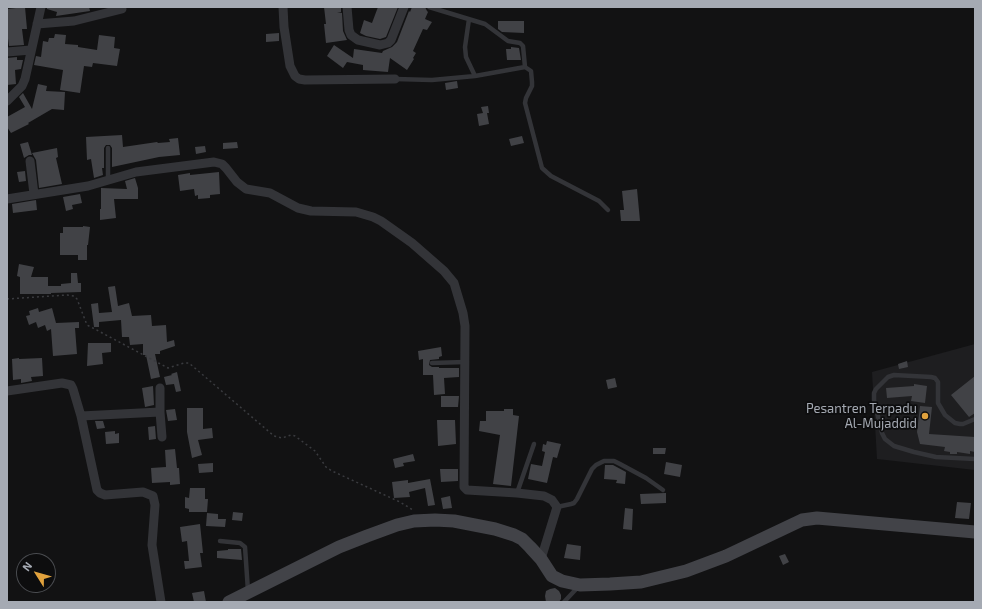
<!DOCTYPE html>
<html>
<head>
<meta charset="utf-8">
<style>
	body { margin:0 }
	#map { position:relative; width:982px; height:609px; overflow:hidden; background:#121213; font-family:"Exo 2",sans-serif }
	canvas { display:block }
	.frame { position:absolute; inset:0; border:8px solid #a5aab3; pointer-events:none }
	.north { position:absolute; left:16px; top:553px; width:40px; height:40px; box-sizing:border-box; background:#0d0d0e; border:1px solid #4a4c50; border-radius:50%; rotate:307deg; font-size:11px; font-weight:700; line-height:16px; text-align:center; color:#a5aab3 }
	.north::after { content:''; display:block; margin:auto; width:14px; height:18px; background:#e1a23d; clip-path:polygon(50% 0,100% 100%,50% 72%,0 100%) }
</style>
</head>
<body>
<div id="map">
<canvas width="982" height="609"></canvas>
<div class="frame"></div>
<div class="north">N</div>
</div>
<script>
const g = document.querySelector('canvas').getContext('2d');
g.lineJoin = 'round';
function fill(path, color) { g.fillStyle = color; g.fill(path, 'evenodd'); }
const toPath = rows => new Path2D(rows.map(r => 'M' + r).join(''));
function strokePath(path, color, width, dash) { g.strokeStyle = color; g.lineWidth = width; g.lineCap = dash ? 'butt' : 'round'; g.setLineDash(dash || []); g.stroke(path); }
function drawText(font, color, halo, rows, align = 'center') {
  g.font = font + ' "Exo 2",sans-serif'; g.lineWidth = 3.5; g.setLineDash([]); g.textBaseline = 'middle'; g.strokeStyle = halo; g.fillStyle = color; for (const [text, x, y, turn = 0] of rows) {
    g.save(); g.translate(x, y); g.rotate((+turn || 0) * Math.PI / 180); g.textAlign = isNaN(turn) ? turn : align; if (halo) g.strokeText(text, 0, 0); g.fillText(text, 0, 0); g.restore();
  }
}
fill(toPath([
	[975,344,975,470,877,459,872,372]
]), '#1e1e20');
fill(toPath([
	[25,7,27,29,22,29,24,45,9,46,7,31,7,9],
	[47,7,89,7,90,11,56,16,57,12,47,9],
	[324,7,341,7,341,12,337,12,342,13,343,31,347,40,326,43,324,24,326,24],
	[378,7,398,7,386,37,380,39,366,36,360,33,364,20,372,23],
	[412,7,425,7,427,11,428,12,425,19,432,22,427,30,423,29,413,51,416,53,413,58,414,59,407,70,390,58,388,72,363,70,363,65,347,62,343,68,327,56,334,45,353,58,354,49,382,53,383,51,392,47,397,42,409,11,410,12],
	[498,21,524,21,524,33,502,32,498,29],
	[279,33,279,41,266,42,266,34],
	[55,34,66,35,65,44,78,45,78,47,97,50,99,35,115,37,114,48,120,49,117,66,93,63,92,67,84,66,80,93,60,90,63,70,34,65,36,56,41,57,43,41,48,42,49,38,54,38],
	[511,47,519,48,521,60,507,60,506,49,511,49],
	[17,57,17,60,23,60,21,69,15,70,16,84,7,85,7,58],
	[457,81,458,88,446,90,445,83],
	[38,84,47,86,46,91,65,92,64,110,52,109,28,123,29,124,11,133,7,127,7,117,25,107,19,97,23,93,32,109],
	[488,106,489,113,487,113,489,124,479,126,477,114,483,113,481,107],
	[122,135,123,147,157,142,158,143,170,142,169,139,178,138,180,155,159,157,112,167,112,148,110,145,106,145,104,148,104,168,102,168,103,175,94,178,91,159,87,160,86,137],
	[522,136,524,143,511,146,509,139],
	[28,142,32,155,29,155,24,158,20,144],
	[237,142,238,148,223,149,223,143],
	[205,146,206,152,196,154,195,147],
	[57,148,58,157,56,158,62,184,39,188,36,160,32,153],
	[25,171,26,181,19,182,17,172],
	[219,172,220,194,210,195,210,198,198,199,198,195,195,196,194,189,180,191,178,175,190,173,190,175],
	[135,178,138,188,138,199,114,199,116,218,100,220,100,209,101,209,101,188,127,189,125,181],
	[637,189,640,221,621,221,620,210,624,210,622,191],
	[80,194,82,203,72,205,73,209,66,211,63,197],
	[36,200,37,210,13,213,12,204],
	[83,226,90,227,88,245,87,245,87,260,78,260,78,255,60,255,60,233,63,233,63,227,83,227],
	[19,264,34,267,31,277,48,277,48,286,61,286,61,284,71,283,71,273,77,273,78,283,81,283,81,292,51,293,51,294,20,294,20,277,17,276],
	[115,286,118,306,129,303,132,316,151,315,152,326,166,325,167,342,174,340,175,346,160,351,160,354,155,354,160,377,151,379,146,355,143,355,143,344,130,345,129,337,122,337,121,320,99,322,99,327,94,327,91,304,98,303,99,313,112,312,108,287],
	[38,308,39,312,52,308,56,323,79,322,79,328,75,328,77,354,53,356,51,329,47,331,45,325,38,328,36,322,29,325,26,316,30,315,29,311],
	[88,343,111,343,111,352,102,353,103,364,87,366],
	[441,347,442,356,439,357,439,359,430,360,429,365,432,367,439,367,439,368,459,368,459,377,444,378,445,394,434,395,433,375,423,375,423,359,419,360,418,351],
	[19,358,19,359,42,358,43,376,31,377,32,381,21,383,21,379,13,380,12,359],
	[907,361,908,367,899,369,898,364],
	[177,372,181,391,176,392,174,384,166,385,164,377,172,375,171,374],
	[975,376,975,413,969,417,951,395],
	[615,378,617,387,608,389,606,380],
	[914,384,927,386,925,403,911,401,912,396,887,398,886,388,914,386],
	[153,386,154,405,145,407,142,388],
	[441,396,459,396,458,407,441,407],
	[920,406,932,407,929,434,975,437,975,452,970,451,970,454,957,452,957,454,950,454,950,452,944,451,945,447,920,444,917,432],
	[187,408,203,408,203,429,212,428,213,438,198,440,202,455,192,458,187,432],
	[175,409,177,420,168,421,166,410],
	[504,409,513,409,513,415,519,416,511,486,493,484,500,435,479,431,480,421,486,421,486,411,504,411],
	[437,420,455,420,456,444,438,446],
	[95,421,103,421,105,428,97,429],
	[155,426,156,439,149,440,148,427],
	[115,431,115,434,119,433,119,443,106,444,105,432],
	[547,441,561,444,557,458,553,457,547,483,528,479,531,464,542,466,545,452,542,451,543,444,546,445],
	[653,448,666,448,665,454,653,454],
	[175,449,177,468,179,468,180,484,170,485,170,482,152,483,151,468,166,467,165,450],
	[413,454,415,461,403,463,404,466,395,468,393,459],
	[666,462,682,465,680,477,664,474],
	[213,463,213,472,199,473,198,464],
	[605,465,613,465,626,472,625,484,616,483,617,480,604,479],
	[440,469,458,469,458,481,441,482],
	[430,479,435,505,428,506,425,488,409,492,410,497,394,498,392,482,408,480,408,483],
	[190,488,205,488,205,499,208,499,207,512,189,512,189,509,185,508,185,497,189,498],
	[665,493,666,493,666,503,641,504,640,494],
	[450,496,452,508,443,509,441,498],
	[957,502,971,503,969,519,955,518],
	[625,508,633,509,632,530,623,529],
	[233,512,243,513,242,521,232,520],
	[207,513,218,514,218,519,226,519,225,527,206,526],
	[200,524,203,553,200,553,202,567,185,569,184,561,189,561,187,541,182,542,180,527],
	[567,544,581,546,580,560,564,558],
	[228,549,241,549,242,560,217,558,217,551,228,550],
	[785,554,789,562,783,565,779,556],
	[555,588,559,591,561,595,561,599,559,602,546,602,545,596,546,591,550,589],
	[204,591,206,602,194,602,192,593]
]), '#414246');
strokePath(toPath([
	[7,299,67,295,74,296,77,299,87,325,91,327,168,368,184,363,189,363,274,436,282,438,291,435,295,436,315,451,326,467,332,471,400,502,413,510]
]), '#3a3b3f', 1.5, [2, 3]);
strokePath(toPath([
	[429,7,485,24,508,41,520,43,523,46,525,67,531,71,532,82,532,86,526,98,525,103,542,168,551,176,599,201,608,210],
	[469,19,465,47,466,57,475,76],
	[395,79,432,80,475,76,525,67],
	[108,148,108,180],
	[432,363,465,362],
	[975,419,963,424,960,424,955,423,945,415,938,403,938,382,935,378,931,377,894,375,888,377,876,389,874,393,874,400,882,433,885,439,894,446,914,452,936,457,975,459],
	[517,493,534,444],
	[557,507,571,504,574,503,577,499,592,469,596,465,604,461,614,461,620,464,646,478,663,490],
	[220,541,240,543,245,547,248,591],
	[564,602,579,586]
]), '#333438', 4.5);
strokePath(toPath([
	[283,7,284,27,290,66,295,76,299,79,305,80,395,79],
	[347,7,349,30,351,35,358,40,380,45,388,43,391,40,404,7],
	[37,24,74,21,122,9],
	[7,52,31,50],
	[7,101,22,86,25,79,41,7],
	[30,161,34,194],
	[7,199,88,186,136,172,214,162,222,164,226,168,237,182,246,189,270,193,298,208,311,211,356,212,373,217,381,221,412,243,444,271,454,283,463,313,465,326,464,487,467,490,517,493,544,496,552,500,557,507,541,559],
	[160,388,160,412,162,437],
	[7,391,62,383,71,385,73,389,81,416,97,490,100,493,105,495,143,492,153,496,155,505,152,545,161,602],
	[81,416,160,412]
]), '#333438', 9);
strokePath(toPath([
	[229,602,339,547,367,536,397,525,414,521,435,520,454,521,495,529,514,535,522,539,530,547,541,559,552,576,562,581,580,585,610,584,641,582,686,571,726,556,802,520,817,518,975,532]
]), '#424348', 13);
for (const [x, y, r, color] of [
	[925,416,4,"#e1a23d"]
]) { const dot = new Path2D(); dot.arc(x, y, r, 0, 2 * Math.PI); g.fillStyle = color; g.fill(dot); strokePath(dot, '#0d0d0e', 1.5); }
drawText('13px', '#a5aab3', '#0d0d0e', [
	["Pesantren Terpadu",917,409],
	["Al-Mujaddid",917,424]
], 'right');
</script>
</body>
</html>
